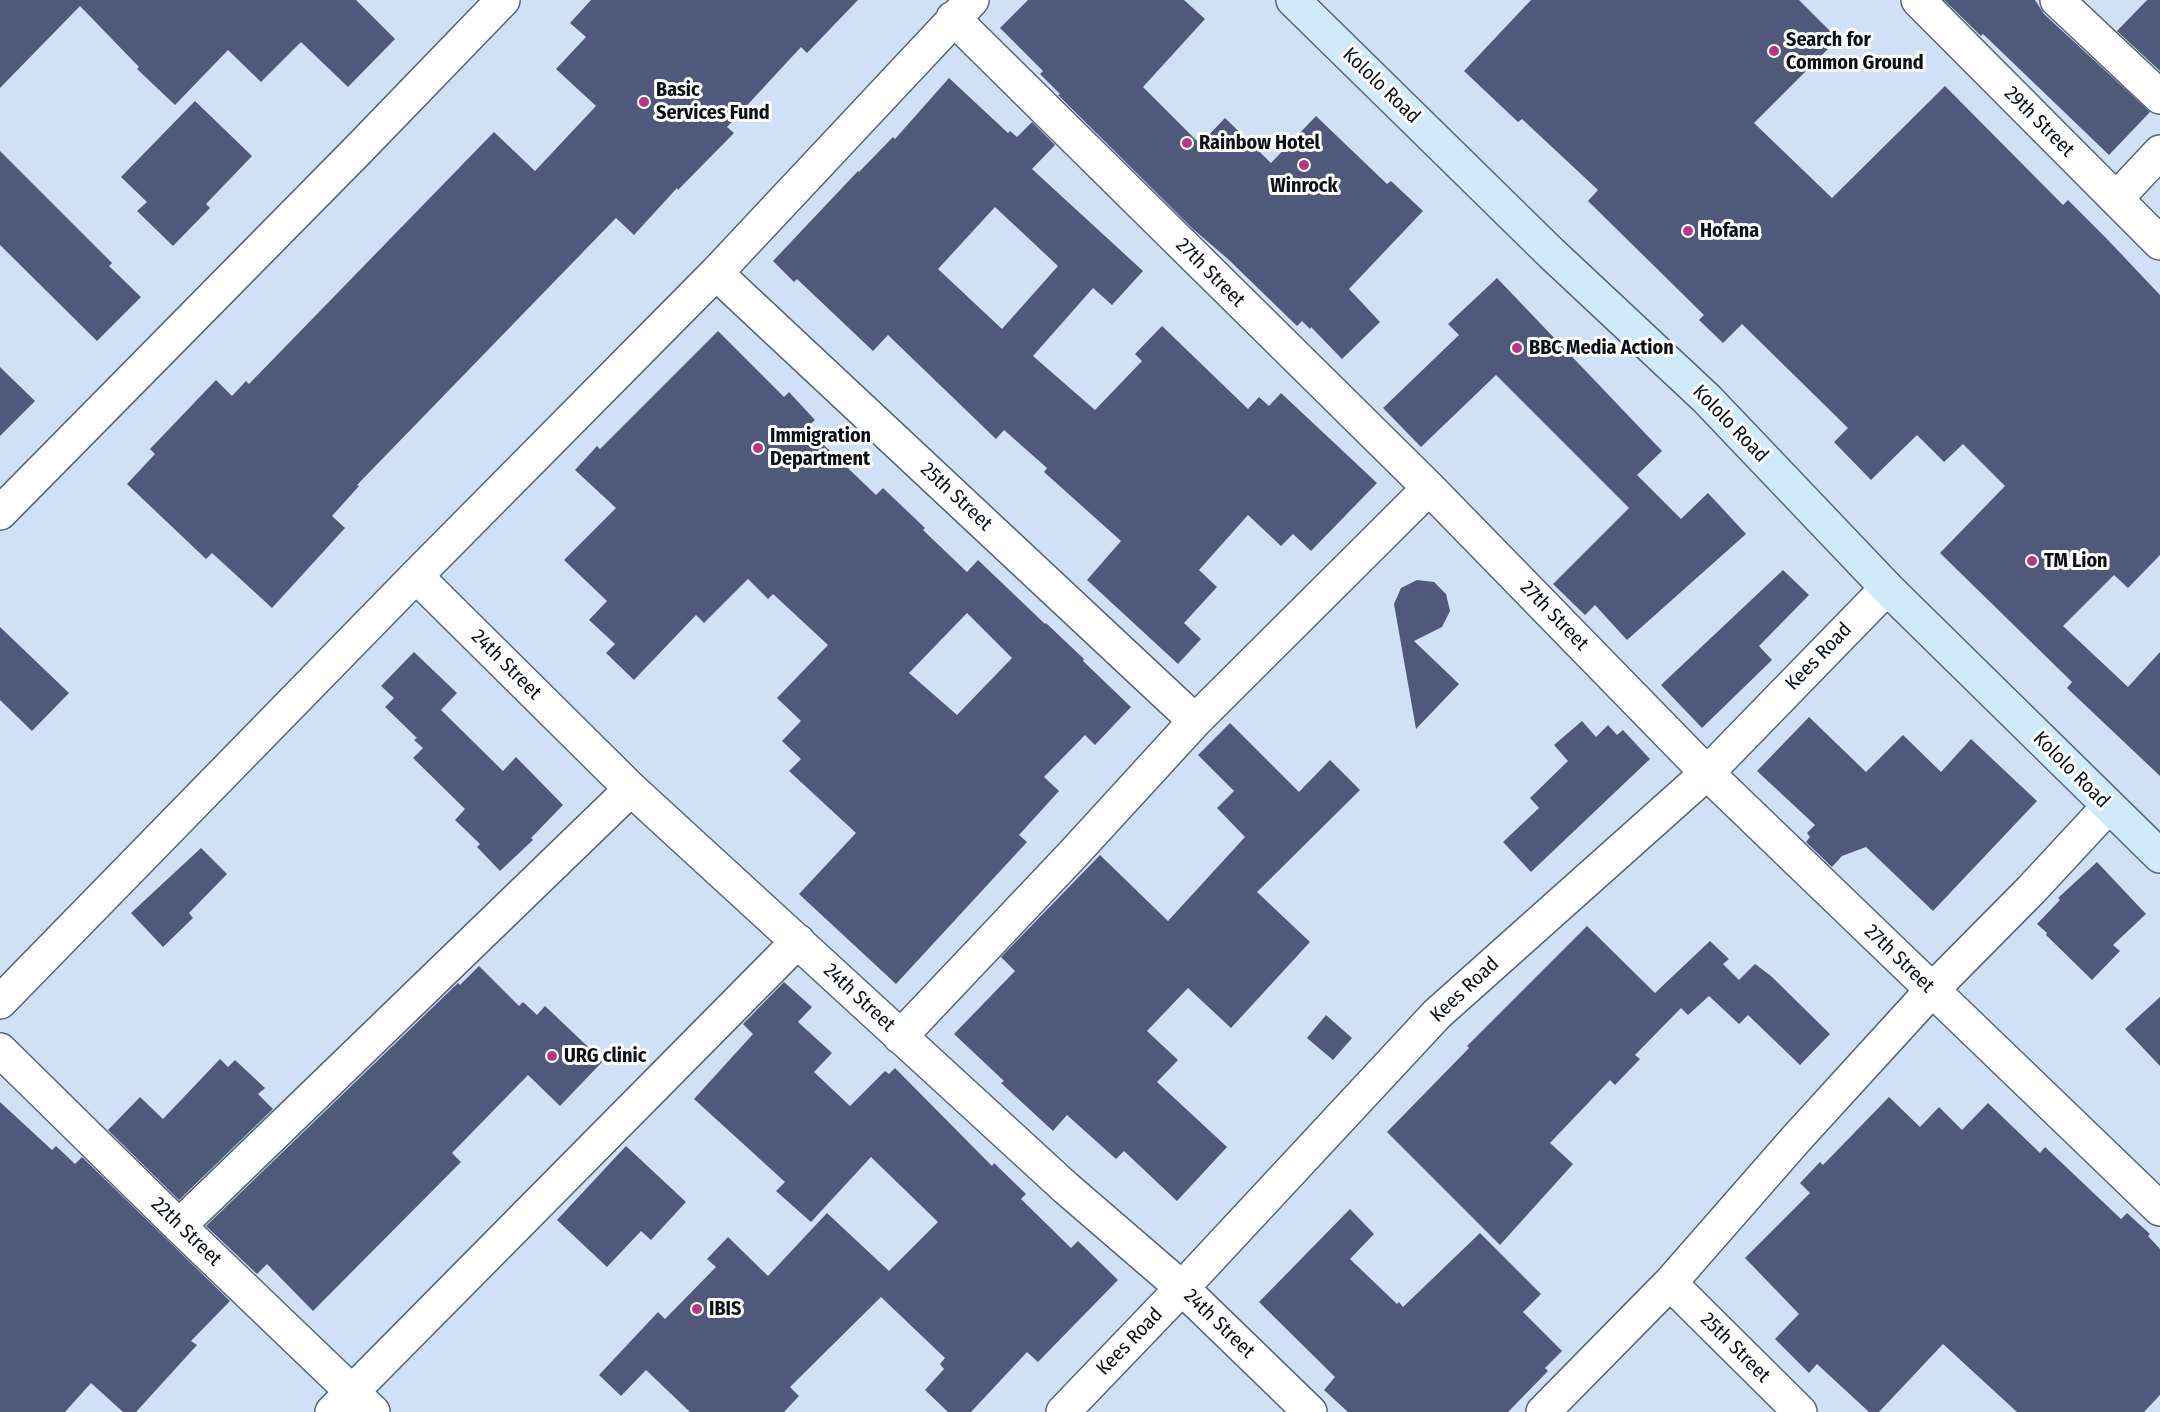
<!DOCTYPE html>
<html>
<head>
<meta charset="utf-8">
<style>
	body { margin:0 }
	canvas { display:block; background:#d0e1f7 }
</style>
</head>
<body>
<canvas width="2160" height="1412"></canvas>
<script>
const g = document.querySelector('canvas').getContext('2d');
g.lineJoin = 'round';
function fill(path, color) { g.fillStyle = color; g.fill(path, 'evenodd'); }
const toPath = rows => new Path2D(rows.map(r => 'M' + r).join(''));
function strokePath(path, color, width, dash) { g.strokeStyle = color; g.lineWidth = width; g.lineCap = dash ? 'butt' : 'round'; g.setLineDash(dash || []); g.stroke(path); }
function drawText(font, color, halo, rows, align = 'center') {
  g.font = font + ' "Fira Sans Condensed",sans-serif'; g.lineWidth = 6; g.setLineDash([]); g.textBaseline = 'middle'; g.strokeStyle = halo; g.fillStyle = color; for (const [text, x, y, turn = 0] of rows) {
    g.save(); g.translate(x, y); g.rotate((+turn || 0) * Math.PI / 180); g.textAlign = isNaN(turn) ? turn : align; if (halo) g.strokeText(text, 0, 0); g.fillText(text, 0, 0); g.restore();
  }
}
fill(toPath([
	[0,0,356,0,395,39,348,87,301,42,261,82,228,50,175,105,137,69,139,67,80,6,0,88],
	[591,0,858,0,807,53,801,47,727,127,734,133,678,190,677,188,634,235,616,218,357,485,359,486,332,516,345,528,272,608,212,553,206,559,127,484,155,454,150,449,216,380,232,396,246,381,249,384,494,132,535,171,596,106,556,69,586,37,570,23],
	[1028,0,1184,0,1205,19,1143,87,1200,144,1225,118,1271,163,1316,116,1387,184,1391,181,1423,211,1349,289,1380,322,1342,359,1311,327,1310,329,1302,321,1297,326,1229,260,1193,229,1058,95,1060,94,1040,74,1043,71,1000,28],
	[1531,0,1799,0,1838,39,1754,123,1832,198,1945,86,2063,205,2068,200,2107,239,2160,295,2160,555,2128,588,2114,575,2063,626,2128,687,2160,652,2160,776,2067,688,2072,682,1940,553,2005,486,1963,444,1944,462,1917,435,1871,480,1834,442,1848,428,1742,324,1723,343,1699,320,1704,315,1588,201,1598,190,1522,119,1518,122,1464,71],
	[1944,0,2035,0,2044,14,2150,112,2109,155,1983,34,1981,36],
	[2147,0,2160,0,2160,71,2117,31],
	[949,78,1008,133,1010,131,1017,137,1032,122,1055,145,1032,169,1143,271,1112,305,1093,288,1033,356,1095,410,1142,361,1135,354,1162,326,1248,409,1259,397,1269,406,1281,393,1377,483,1311,551,1293,534,1281,546,1248,515,1199,570,1217,587,1184,623,1201,639,1178,664,1087,580,1121,541,1044,472,1047,468,1004,430,996,439,888,335,873,351,797,279,794,282,773,261,858,171,859,172,893,137,895,139],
	[995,207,1058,266,1002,329,938,269],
	[195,101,252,156,206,204,210,208,173,246,137,211,147,202,121,177],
	[0,151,112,263,109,266,141,297,97,341,0,245],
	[1497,278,1662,451,1637,475,1681,519,1708,493,1746,534,1627,640,1595,605,1585,615,1553,584,1629,508,1496,375,1421,447,1383,408,1459,335,1448,324],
	[718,331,784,397,789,392,815,420,806,428,876,495,883,488,925,528,923,530,967,572,978,560,1045,624,1046,623,1084,659,1083,661,1131,707,1095,745,1085,735,1044,777,1059,791,1019,835,1027,842,896,984,799,894,856,833,789,771,801,759,782,741,801,721,777,698,828,645,773,594,768,599,748,579,704,623,696,615,634,680,606,653,615,644,589,620,607,601,564,560,616,508,575,470,597,446,600,449],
	[967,613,1012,658,957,715,909,673],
	[0,367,35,401,0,436],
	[1783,570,1809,595,1759,646,1772,660,1702,728,1661,685],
	[1417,580,1434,582,1446,594,1450,611,1442,627,1414,641,1459,684,1416,729,1394,604,1401,588],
	[0,627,69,693,32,731,0,700],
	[414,652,457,693,441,710,503,771,516,757,563,805,531,838,533,840,500,871,477,847,480,844,455,820,465,809,413,758,423,748,414,740,417,738,385,707,394,698,381,686],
	[1809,717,1866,772,1903,735,1941,772,1971,739,2037,801,1933,911,1866,847,1842,856,1832,867,1806,842,1810,837,1807,833,1815,825,1757,771],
	[1582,721,1596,737,1608,725,1617,735,1623,730,1650,759,1531,872,1503,842,1539,808,1530,798,1568,761,1554,745],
	[1230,723,1299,792,1330,760,1360,790,1257,892,1310,942,1231,1028,1188,988,1147,1031,1178,1060,1157,1082,1227,1147,1177,1201,1124,1151,1116,1159,1067,1115,1053,1131,1001,1083,1004,1081,954,1034,1015,971,1001,957,1100,855,1168,921,1245,837,1217,808,1234,791,1198,755],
	[201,848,227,874,189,913,193,918,163,947,131,913],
	[2097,862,2146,914,2113,945,2120,951,2092,980,2046,935,2047,933,2037,924,2060,900,2058,898],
	[1587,926,1655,993,1710,941,1729,959,1723,964,1739,980,1755,964,1771,976,1830,1034,1800,1065,1748,1015,1739,1024,1709,996,1688,1015,1681,1008,1635,1055,1640,1059,1615,1085,1610,1080,1550,1143,1573,1164,1500,1245,1387,1132,1469,1048,1467,1046],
	[479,966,519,1006,523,1002,537,1015,545,1006,603,1061,560,1106,528,1075,452,1153,461,1162,313,1311,267,1264,257,1274,206,1226,458,983,460,985],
	[784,982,812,1007,798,1022,832,1053,814,1072,850,1106,885,1071,889,1074,895,1068,992,1166,994,1163,1026,1194,1021,1199,1071,1248,1078,1241,1118,1280,1038,1362,1027,1352,971,1412,948,1412,925,1390,944,1369,940,1364,945,1358,881,1297,790,1387,799,1396,784,1412,690,1412,646,1370,621,1396,599,1375,658,1312,665,1319,716,1267,707,1259,728,1237,768,1276,827,1213,889,1271,938,1222,871,1157,811,1222,776,1191,785,1182,694,1099,753,1034,743,1024],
	[2160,997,2160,1066,2125,1029],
	[1326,1015,1352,1038,1333,1060,1307,1038],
	[220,1059,228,1067,235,1060,265,1088,258,1094,273,1109,179,1200,108,1130,140,1097,163,1119],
	[1889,1097,1920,1127,1939,1107,1962,1130,1988,1103,2040,1153,2045,1147,2121,1219,2127,1213,2150,1234,2148,1236,2160,1249,2160,1395,2144,1412,2017,1412,1943,1344,1879,1412,1869,1412,1817,1364,1809,1373,1775,1339,1799,1314,1745,1258,1810,1193,1800,1183,1820,1162,1823,1165],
	[0,1102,52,1150,56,1146,75,1164,82,1157,230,1301,191,1341,197,1345,136,1412,123,1412,91,1383,65,1412,0,1412],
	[626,1146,686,1202,651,1240,641,1231,607,1267,557,1220],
	[1350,1209,1374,1234,1350,1259,1397,1304,1399,1302,1403,1307,1480,1233,1541,1294,1523,1312,1562,1351,1545,1368,1548,1371,1508,1412,1348,1412,1324,1390,1335,1377,1259,1302]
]), '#51597b');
const street = toPath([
	[1918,0,2160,243],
	[2057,0,2160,97],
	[953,18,1429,488,1707,773,2160,1209],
	[2116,199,2160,152],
	[716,273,1195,721],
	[0,513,359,149,503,0],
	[416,576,631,789,1066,1188,1182,1288,1310,1412],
	[0,1002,416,576,716,273,972,0],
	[900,1037,1075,852,1195,721,1429,488],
	[0,1050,179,1226,373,1412],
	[179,1226,631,789],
	[1670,1283,1800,1412],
	[332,1412,798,941],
	[1063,1412,1182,1288,1437,1014,1707,773,1887,588],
	[1543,1412,1670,1283,1796,1139,1932,990,2031,890,2108,807]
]);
const secondary = toPath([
	[1293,0,1551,253,1707,399,1887,588,2160,856]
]);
strokePath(street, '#566478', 36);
strokePath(secondary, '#566478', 36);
strokePath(street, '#fff', 33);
strokePath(secondary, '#d0eafa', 33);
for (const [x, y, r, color] of [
	[1774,51,6,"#b43786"],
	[644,102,6,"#b43786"],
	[1187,143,6,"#b43786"],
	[1304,165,6,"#b43786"],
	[1688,231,6,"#b43786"],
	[1517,348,6,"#b43786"],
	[758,448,6,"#b43786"],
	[2032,561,6,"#b43786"],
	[552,1056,6,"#b43786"],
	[697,1309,6,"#b43786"]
]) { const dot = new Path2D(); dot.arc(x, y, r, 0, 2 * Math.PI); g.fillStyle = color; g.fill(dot); strokePath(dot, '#fff', 2); }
drawText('bold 20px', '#0a1018', '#fff', [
	["Search for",1786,40],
	["Common Ground",1786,63],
	["Basic",656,90],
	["Services Fund",656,113],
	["Rainbow Hotel",1199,143],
	["Winrock",1304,186,"center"],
	["Hofana",1700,231],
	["BBC Media Action",1529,348],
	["Immigration",770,436],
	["Department",770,459],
	["TM Lion",2044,561],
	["URG clinic",564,1056],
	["IBIS",709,1309]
], 'left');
drawText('20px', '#0a1018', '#fff', [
	["Kololo Road",1381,86,44],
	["29th Street",2039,122,45],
	["27th Street",1210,273,45],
	["Kololo Road",1730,424,46],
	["25th Street",956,497,43],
	["27th Street",1554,616,46],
	["Kees Road",1819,657,-46],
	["24th Street",506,665,45],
	["Kololo Road",2071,770,45],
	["27th Street",1899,959,44],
	["Kees Road",1465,990,-43],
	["24th Street",859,998,43],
	["22th Street",186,1232,44],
	["24th Street",1219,1324,44],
	["Kees Road",1130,1342,-46],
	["25th Street",1735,1348,45]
]);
</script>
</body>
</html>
